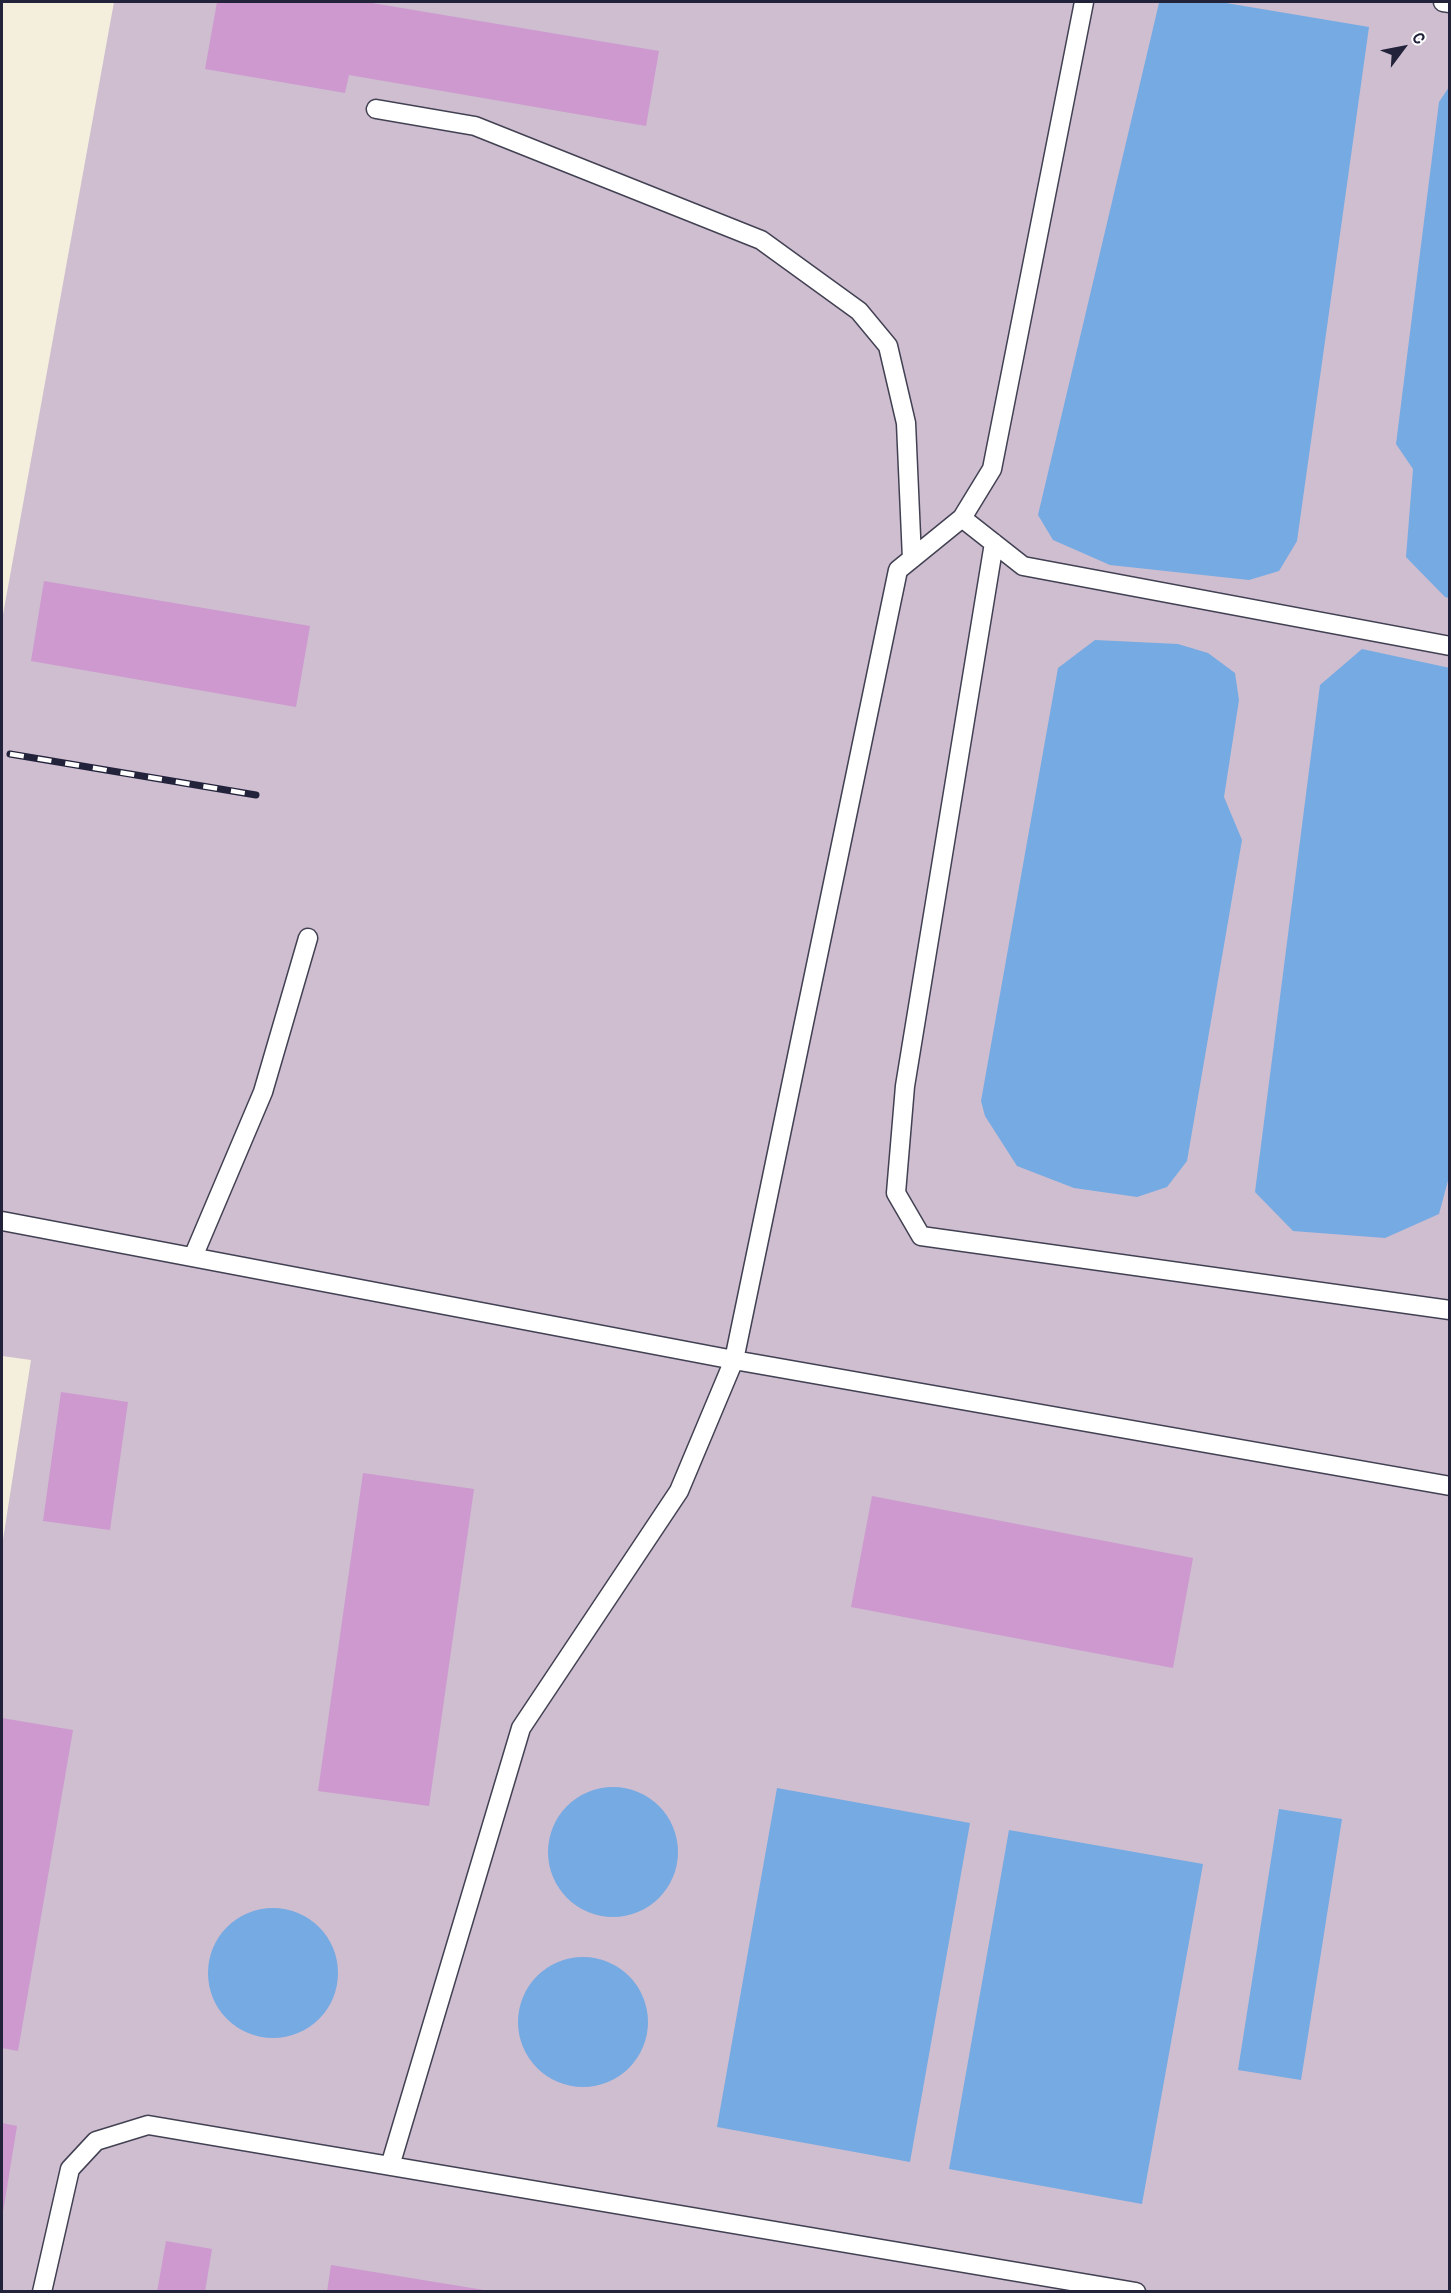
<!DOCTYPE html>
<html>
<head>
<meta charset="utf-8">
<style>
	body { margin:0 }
	#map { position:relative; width:1451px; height:2293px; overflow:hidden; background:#f4efdc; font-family:Pangolin,sans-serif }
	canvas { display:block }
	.frame { position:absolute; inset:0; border:3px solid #22223b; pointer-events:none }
	.north { position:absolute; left:1373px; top:18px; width:60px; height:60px; -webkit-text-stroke:4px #fff; paint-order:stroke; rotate:58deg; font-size:16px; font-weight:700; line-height:24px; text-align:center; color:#22223b }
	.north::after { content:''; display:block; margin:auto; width:21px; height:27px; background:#22223b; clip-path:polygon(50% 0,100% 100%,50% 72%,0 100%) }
</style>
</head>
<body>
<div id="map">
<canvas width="1451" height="2293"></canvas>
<div class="frame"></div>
<div class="north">С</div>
</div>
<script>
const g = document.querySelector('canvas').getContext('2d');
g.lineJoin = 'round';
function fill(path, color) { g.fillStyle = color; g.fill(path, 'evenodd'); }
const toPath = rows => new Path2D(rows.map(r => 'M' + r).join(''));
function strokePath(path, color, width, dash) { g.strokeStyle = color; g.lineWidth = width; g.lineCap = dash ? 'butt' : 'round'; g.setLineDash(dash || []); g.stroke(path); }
fill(toPath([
	[114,2,1449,2,1449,2291,2,2291,2,1546,31,1360,2,1356,2,620]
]), '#cebed0');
fill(toPath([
	[1163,2,1220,2,1369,27,1297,541,1279,571,1249,580,1110,565,1053,540,1038,515,1159,3],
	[1449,87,1449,598,1445,597,1406,557,1413,469,1396,444,1439,102],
	[1095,640,1178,644,1208,653,1235,673,1239,700,1224,797,1242,840,1187,1161,1167,1187,1137,1197,1074,1188,1017,1166,985,1116,981,1101,1058,668],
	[1362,649,1450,668,1449,1177,1439,1214,1385,1238,1293,1231,1255,1192,1320,685],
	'548 1852a65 65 0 1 1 130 0a65 65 0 1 1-130 0Z',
	[777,1788,970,1823,910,2162,717,2127],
	[1279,1809,1342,1819,1301,2080,1238,2070],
	[1009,1830,1203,1864,1142,2204,949,2169],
	'208 1973a65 65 0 1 1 130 0a65 65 0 1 1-130 0Z',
	'518 2022a65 65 0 1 1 130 0a65 65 0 1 1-130 0Z'
]), '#75aae3');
fill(toPath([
	[217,2,366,2,659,51,646,126,349,75,345,93,205,69],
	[44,581,310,626,296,707,31,661],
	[61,1392,128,1402,110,1530,43,1521],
	[363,1473,474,1489,429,1806,318,1791],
	[872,1496,1193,1558,1173,1668,851,1607],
	[2,1718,73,1730,18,2051,2,2048],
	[2,2123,17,2126,3,2212,2,2212],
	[166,2241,212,2249,205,2292,157,2292],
	[331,2265,484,2290,484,2292,327,2292]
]), '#cd99cf');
const service = toPath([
	[1443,2,1450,3],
	[376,109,475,126,761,240,859,311,888,346,906,423,912,559],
	[962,518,1023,566,1450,646],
	[994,543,905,1086,896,1193,921,1236,1450,1310],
	[2,1221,734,1360,1450,1486],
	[193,1257,263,1092,308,938],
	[390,2166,521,1728,679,1491,734,1360,898,570,962,518,992,469,1084,2],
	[42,2292,70,2169,96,2141,148,2125,1136,2292]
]);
strokePath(service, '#424153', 21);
strokePath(service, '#fff', 18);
const rail = toPath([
	[10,754,256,795]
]);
strokePath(rail, '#22223b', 7);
strokePath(rail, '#fff', 4.5, [14]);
</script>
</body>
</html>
